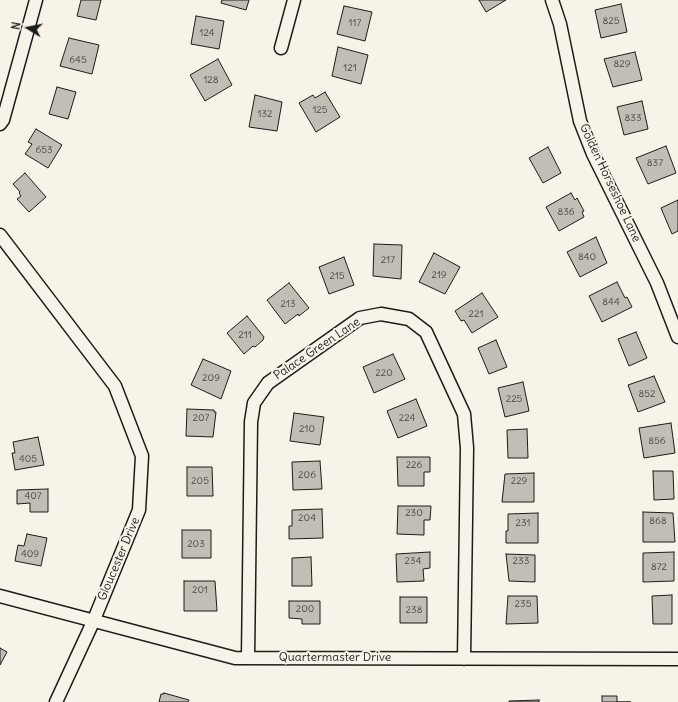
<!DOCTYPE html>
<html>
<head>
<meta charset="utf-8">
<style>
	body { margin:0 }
	#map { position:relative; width:678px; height:702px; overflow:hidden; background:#f7f3e8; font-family:Delius,sans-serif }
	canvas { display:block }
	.north { position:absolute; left:8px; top:8px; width:40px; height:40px; -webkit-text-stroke:3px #f7f3e8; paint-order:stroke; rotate:280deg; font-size:11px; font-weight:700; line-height:16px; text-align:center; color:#1c1c1c }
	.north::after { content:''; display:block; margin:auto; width:14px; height:18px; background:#1c1c1c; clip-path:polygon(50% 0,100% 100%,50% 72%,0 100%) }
</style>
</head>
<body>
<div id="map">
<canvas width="678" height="702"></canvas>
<div class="north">N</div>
</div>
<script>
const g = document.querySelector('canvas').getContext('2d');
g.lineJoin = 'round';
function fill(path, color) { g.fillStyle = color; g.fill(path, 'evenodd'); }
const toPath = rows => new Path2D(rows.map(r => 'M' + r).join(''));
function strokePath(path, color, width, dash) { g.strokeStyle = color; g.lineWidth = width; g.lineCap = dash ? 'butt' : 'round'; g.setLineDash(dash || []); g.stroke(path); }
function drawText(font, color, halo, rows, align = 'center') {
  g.font = font + ' Delius,sans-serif'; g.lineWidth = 4; g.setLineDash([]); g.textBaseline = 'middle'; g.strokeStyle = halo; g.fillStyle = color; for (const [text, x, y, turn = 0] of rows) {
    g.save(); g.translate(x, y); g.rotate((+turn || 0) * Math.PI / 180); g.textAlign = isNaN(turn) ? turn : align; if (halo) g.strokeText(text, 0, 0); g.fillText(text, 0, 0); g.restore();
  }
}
const building = toPath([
	[81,0,101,0,96,20,77,16,81,0],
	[222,0,249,0,246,10,221,3,222,0],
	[479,0,506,0,486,12,479,0],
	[621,4,627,32,601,38,595,10,621,4],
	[344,6,372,12,365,41,337,34,344,6],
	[196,16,224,21,219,49,191,44,196,16],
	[69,38,99,45,92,74,60,66,69,38],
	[338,47,368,55,361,84,332,76,338,47],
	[635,52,642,80,613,87,604,59,635,52],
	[218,59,232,85,205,101,190,75,218,59],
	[57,87,76,92,68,119,49,114,57,87],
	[325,92,340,117,316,132,299,103,313,95,315,98,325,92],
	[255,95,282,102,277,131,249,127,255,95],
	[642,101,648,129,624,135,617,107,642,101],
	[36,129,62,145,48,168,25,154,32,144,28,142,36,129],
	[666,146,676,173,648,184,636,158,666,146],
	[548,147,561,173,543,183,529,158,548,147],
	[25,173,46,197,29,212,17,199,21,196,19,193,20,192,13,184,25,173],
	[571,193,575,200,577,198,584,211,582,212,584,217,559,231,546,207,571,193],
	[678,200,678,231,672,234,661,208,678,200],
	[596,237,607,263,580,277,567,252,596,237],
	[374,244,402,245,401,279,373,276,374,244],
	[434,253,460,267,445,294,419,282,434,253],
	[344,257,354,285,329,294,319,267,344,257],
	[617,282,625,298,627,297,632,307,602,322,589,296,617,282],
	[289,283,309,308,299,316,298,314,285,324,267,300,289,283],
	[482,293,498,317,472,333,464,320,461,321,455,311,482,293],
	[247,316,264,337,263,340,255,347,253,346,244,354,227,333,247,316],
	[636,332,647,358,629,366,618,339,636,332],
	[496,340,507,367,489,374,478,348,496,340],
	[393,354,405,379,374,393,363,367,393,354],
	[203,359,231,371,221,399,191,385,203,359],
	[654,376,665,402,638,412,628,385,654,376],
	[523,382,529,411,505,417,498,388,523,382],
	[416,399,427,426,398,438,387,411,416,399],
	[187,409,214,410,214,412,216,412,213,437,186,436,187,409],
	[294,413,324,417,320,445,290,441,294,413],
	[671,423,675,453,644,458,639,428,671,423],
	[527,429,528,458,508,458,507,430,527,429],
	[38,437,44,465,15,470,12,453,15,453,13,442,38,437],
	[397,457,430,457,430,472,424,472,424,486,398,486,397,457],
	[320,461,322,489,293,490,292,462,320,461],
	[187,467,212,467,213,496,187,496,187,467],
	[653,471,673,471,674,499,654,500,653,471],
	[534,473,534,502,502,502,505,474,534,473],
	[48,489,48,512,30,512,30,503,17,504,17,490,48,489],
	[398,506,431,506,430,520,424,520,424,535,397,534,398,506],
	[322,509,323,538,289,539,289,526,292,526,292,510,322,509],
	[643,512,673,513,675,542,643,542,643,512],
	[538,513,538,543,506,543,506,531,508,531,508,514,538,513],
	[182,530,211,530,211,558,182,558,182,530],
	[27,534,47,538,41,566,15,561,18,545,24,546,27,534],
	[430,552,430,568,423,569,424,581,397,582,396,554,430,552],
	[674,552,674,581,643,582,643,553,674,552],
	[506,554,535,555,535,582,509,581,506,554],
	[311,557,312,586,292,586,292,558,311,557],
	[184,581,215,581,217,611,184,611,184,581],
	[672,595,672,624,653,624,652,596,672,595],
	[508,596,537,596,538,623,506,624,508,596],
	[400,597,427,597,427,623,400,623,400,597],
	[289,601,320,601,320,624,302,624,302,619,289,618,289,601],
	[0,648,7,652,0,665,0,648],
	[164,693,189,700,188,702,159,702,161,694,164,694,164,693],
	[602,696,617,696,617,702,631,702,602,702,602,696],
	[539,700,539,702,509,702,509,701,539,700]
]);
fill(building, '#c0beb5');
strokePath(building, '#1c1c1c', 1);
const street = toPath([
	[552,0,560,24,580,121,593,154,657,283,678,337],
	[281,48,294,0],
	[0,124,3,120,36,0],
	[0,235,115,386,142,456,139,510,93,622,56,702],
	[0,596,235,658,678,659],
	[248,658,251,422,254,403,268,383,360,318,381,314,409,319,426,332,464,414,467,448,464,659]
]);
strokePath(street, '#1c1c1c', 15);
strokePath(street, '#f7f3e8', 12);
drawText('10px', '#454442', null, [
	["825",611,21],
	["117",355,23],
	["124",207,33],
	["645",78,60],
	["829",622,64],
	["121",350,68],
	["128",211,80],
	["125",320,110],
	["132",265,114],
	["833",633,118],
	["653",44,150],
	["837",655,163],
	["836",566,212],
	["840",587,257],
	["217",388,260],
	["219",439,275],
	["215",337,276],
	["844",611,302],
	["213",288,304],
	["221",476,314],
	["211",245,335],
	["220",384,373],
	["209",211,378],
	["852",647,394],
	["225",514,399],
	["207",201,418],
	["224",407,418],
	["210",307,429],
	["856",657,441],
	["405",28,459],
	["226",414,465],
	["206",307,475],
	["205",200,481],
	["229",519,481],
	["407",33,496],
	["230",414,513],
	["204",307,518],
	["868",658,521],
	["231",523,523],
	["203",196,544],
	["409",30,554],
	["234",413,561],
	["233",521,561],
	["872",659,567],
	["201",200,590],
	["235",523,604],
	["200",305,609],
	["238",414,610]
]);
drawText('12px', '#1c1c1c', '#f7f3e8', [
	["Golden Horseshoe Lane",610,183,65],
	["Palace Green Lane",317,349,-34],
	["Gloucester Drive",119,559,-67],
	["Quartermaster Drive",335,658]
]);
</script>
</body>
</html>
